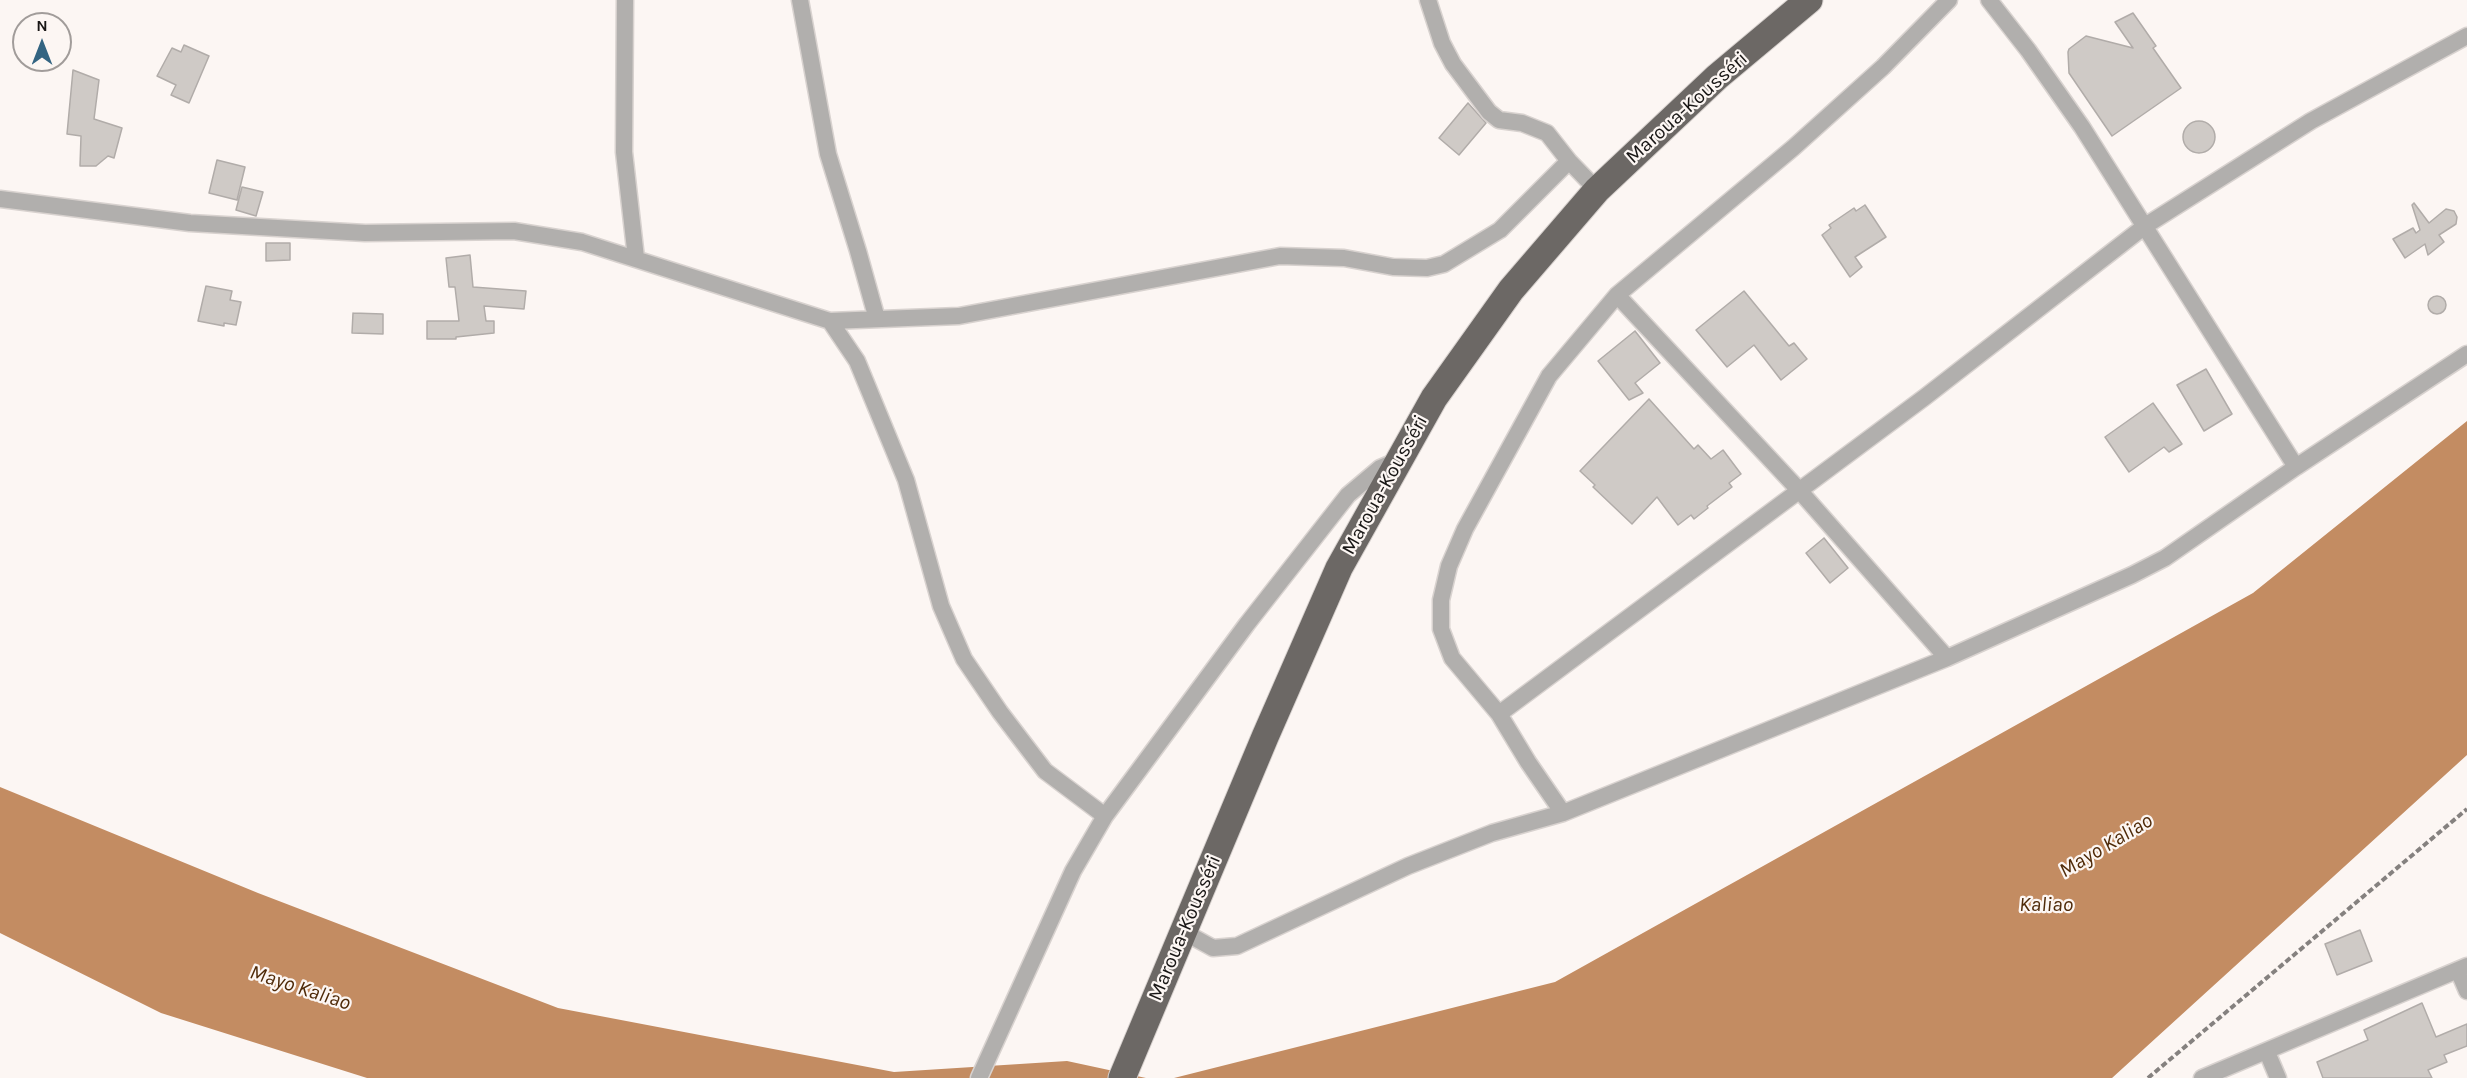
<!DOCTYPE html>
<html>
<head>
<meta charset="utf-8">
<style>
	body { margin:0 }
	#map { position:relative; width:2467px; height:1078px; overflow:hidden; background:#fcf6f3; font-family:Karla,sans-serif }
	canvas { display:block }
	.north { position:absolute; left:12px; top:12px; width:60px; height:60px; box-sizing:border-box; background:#fcf6f3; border:2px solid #a19c9a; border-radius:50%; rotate:0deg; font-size:16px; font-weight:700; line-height:24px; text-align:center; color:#181615 }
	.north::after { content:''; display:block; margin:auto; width:21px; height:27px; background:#336482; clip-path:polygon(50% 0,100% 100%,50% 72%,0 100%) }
</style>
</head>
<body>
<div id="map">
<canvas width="2467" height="1078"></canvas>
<div class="north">N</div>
</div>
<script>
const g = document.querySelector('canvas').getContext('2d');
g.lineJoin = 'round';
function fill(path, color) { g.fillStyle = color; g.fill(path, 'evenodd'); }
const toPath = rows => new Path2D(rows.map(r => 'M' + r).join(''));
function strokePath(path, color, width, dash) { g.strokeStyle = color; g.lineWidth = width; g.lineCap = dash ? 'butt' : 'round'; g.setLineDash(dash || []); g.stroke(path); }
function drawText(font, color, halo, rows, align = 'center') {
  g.font = font + ' Karla,sans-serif'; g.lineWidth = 4.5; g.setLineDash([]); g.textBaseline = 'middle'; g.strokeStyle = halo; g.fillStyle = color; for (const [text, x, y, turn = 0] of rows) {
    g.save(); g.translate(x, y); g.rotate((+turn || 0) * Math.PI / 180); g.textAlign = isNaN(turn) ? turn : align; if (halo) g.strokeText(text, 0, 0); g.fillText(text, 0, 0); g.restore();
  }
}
fill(toPath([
	[2467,421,2467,755,2112,1078,1174,1078,1555,982,2253,593],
	[0,787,258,893,558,1008,894,1072,1067,1061,1146,1078,367,1078,161,1013,0,933]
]), '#c38c62');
const building = toPath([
	[2133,13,2156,46,2153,48,2181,88,2112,136,2069,73,2068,52,2069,49,2086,36,2133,48,2115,22,2133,13],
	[184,45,209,56,189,103,171,95,176,85,157,76,172,48,181,52,184,45],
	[73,70,99,80,94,119,122,128,114,158,108,156,96,166,80,166,81,136,67,134,73,70],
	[1468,103,1486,123,1459,155,1439,138,1468,103],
	'2183 137a16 16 0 1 1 32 0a16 16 0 1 1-32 0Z',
	[217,160,245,167,237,200,209,193,217,160],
	[242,187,263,192,256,216,236,210,242,187],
	[2414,203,2429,223,2446,209,2454,211,2457,217,2456,224,2439,235,2444,242,2428,255,2425,244,2405,258,2393,239,2413,228,2416,233,2420,230,2412,205,2414,203],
	[1865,205,1886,237,1855,257,1862,267,1850,277,1822,235,1831,228,1829,225,1854,208,1856,211,1865,205],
	[266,243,290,243,290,260,266,261,266,243],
	[470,255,473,287,526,291,524,309,484,306,486,321,494,321,494,333,456,337,456,339,427,339,427,321,459,321,455,287,449,287,446,258,470,255],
	[206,286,232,291,230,300,241,302,236,325,224,323,224,326,198,321,206,286],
	[1744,291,1789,346,1794,343,1807,359,1781,380,1754,345,1727,367,1696,330,1744,291],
	'2428 305a9 9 0 1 1 18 0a9 9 0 1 1-18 0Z',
	[353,313,383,314,383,334,352,333,353,313],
	[1635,331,1660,363,1635,383,1643,393,1629,400,1598,361,1635,331],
	[2206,369,2232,414,2204,431,2177,385,2206,369],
	[1649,399,1694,449,1698,445,1711,459,1723,450,1741,474,1729,483,1732,487,1707,506,1708,508,1694,519,1691,515,1678,525,1657,497,1632,524,1593,487,1595,485,1580,471,1649,399],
	[2153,403,2182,444,2169,452,2164,447,2129,472,2105,437,2153,403],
	[1824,538,1848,568,1830,583,1806,553,1824,538],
	[2360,930,2372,961,2337,975,2325,944,2360,930],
	[2422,1003,2436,1037,2467,1024,2467,1046,2444,1055,2447,1062,2428,1070,2432,1078,2323,1078,2317,1062,2368,1040,2364,1030,2422,1003]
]);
fill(building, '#cfcac6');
strokePath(building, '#b1aca9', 1.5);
const minor = toPath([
	[625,0,624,152,636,258],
	[800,0,828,154,858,251,877,319],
	[1428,0,1442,43,1453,64,1489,112,1499,120,1522,123,1547,133,1569,161,1597,190],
	[1989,0,2028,50,2082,127,2296,467],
	[0,199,190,223,365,233,514,231,582,242,830,321,857,361,906,480,941,606,964,659,1000,712,1045,771,1105,816],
	[1617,295,1798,489,1947,658],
	[830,321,959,316,1280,256,1344,258,1393,267,1427,268,1444,264,1500,230,1569,161],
	[1499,714,1925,397,2145,226,2311,121,2467,36],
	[1563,813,1528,762,1499,714,1452,658,1441,629,1441,600,1449,566,1465,529,1549,376,1617,295,1793,148,1883,67,1949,0],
	[1184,932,1213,948,1237,946,1408,866,1492,833,1563,813,1947,658,2132,575,2165,558,2296,467,2467,354],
	[2458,970,2467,991],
	[2267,1052,2278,1078],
	[979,1078,1073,871,1105,816,1247,624,1348,495,1380,468,1399,460],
	[2202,1078,2467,966]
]);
const trunk = toPath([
	[1122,1078,1265,737,1339,568,1434,398,1511,290,1597,190,1717,77,1809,0]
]);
strokePath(minor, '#d8d2cf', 19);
strokePath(trunk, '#d8d2cf', 29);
strokePath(toPath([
	[2148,1078,2467,809]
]), '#85817f', 4, [6, 3]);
strokePath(minor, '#b1afad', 16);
strokePath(trunk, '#6c6865', 27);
drawText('20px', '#181615', '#fcf6f3', [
	["Maroua-Kousséri",1687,108,-42],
	["Maroua-Kousséri",1385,485,-61],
	["Maroua-Kousséri",1185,928,-67]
]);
drawText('italic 21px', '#4f2a08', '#fcf6f3', [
	["Mayo Kaliao",2106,846,-31],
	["Kaliao",2046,905],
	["Mayo Kaliao",300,988,18]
]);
</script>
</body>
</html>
